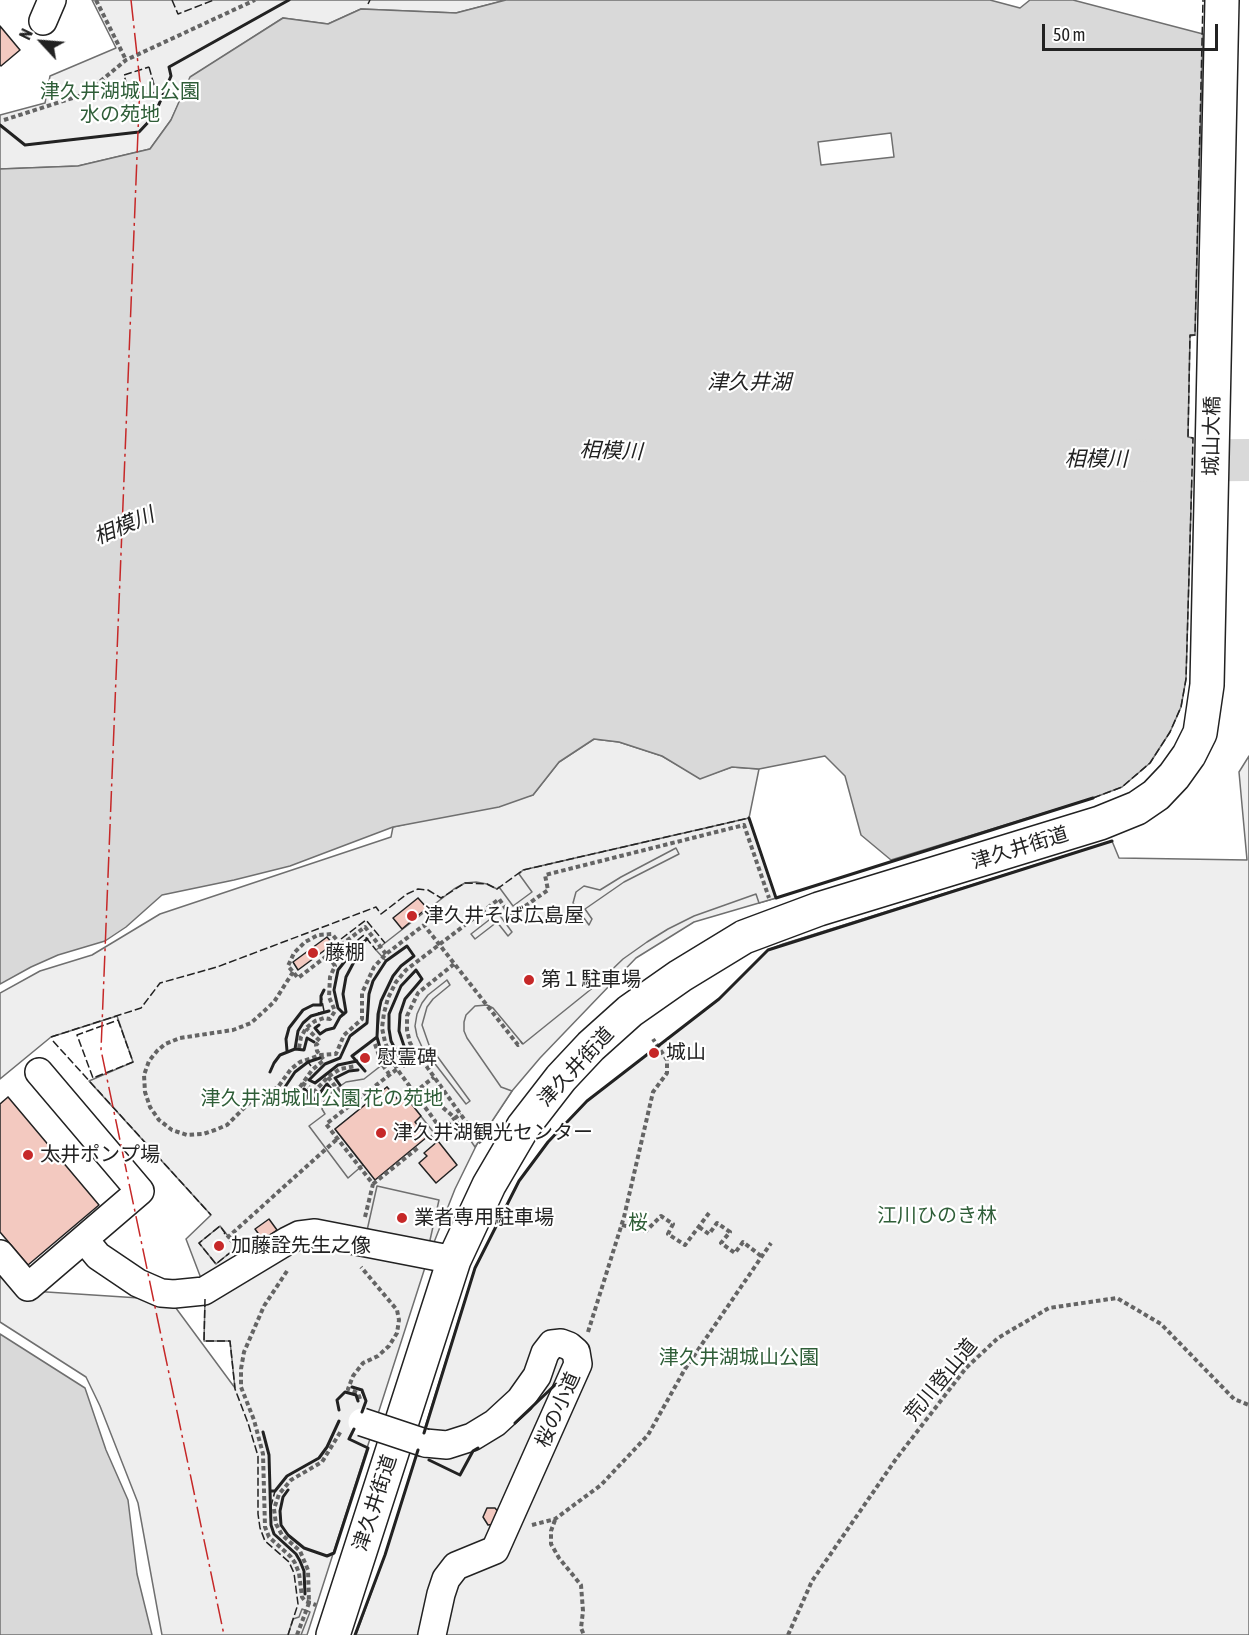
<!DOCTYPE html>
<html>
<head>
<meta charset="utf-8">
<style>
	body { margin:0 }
	#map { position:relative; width:1249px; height:1635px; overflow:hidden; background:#fff; font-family:"Asap Condensed",sans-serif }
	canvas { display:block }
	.north { position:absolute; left:12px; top:12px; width:60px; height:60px; -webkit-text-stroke:4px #fff; paint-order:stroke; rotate:296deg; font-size:16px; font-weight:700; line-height:24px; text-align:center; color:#222 }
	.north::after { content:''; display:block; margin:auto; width:21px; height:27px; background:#222; clip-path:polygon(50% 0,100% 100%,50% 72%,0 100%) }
	.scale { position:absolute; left:1042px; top:24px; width:176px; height:27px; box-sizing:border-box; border:3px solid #222; border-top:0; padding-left:8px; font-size:18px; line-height:21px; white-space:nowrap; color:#222; -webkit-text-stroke:4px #fff; paint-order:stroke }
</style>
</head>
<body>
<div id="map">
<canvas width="1249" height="1635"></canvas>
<div class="north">N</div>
<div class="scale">50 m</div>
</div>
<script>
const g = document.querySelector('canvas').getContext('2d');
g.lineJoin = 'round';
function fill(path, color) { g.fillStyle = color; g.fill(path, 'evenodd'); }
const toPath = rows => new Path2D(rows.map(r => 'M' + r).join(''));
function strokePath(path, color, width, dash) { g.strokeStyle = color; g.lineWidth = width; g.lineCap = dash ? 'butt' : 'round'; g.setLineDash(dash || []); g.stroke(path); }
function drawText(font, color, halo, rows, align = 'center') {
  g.font = font + ' "Asap Condensed","Noto Sans JP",sans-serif'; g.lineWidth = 4.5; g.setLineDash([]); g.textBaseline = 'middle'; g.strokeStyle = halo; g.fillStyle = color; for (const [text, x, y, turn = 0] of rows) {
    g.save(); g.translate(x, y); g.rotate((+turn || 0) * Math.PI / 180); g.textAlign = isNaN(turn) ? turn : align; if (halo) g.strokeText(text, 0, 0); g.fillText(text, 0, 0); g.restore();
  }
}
const green = toPath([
	[92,0,506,0,456,13,361,9,328,24,283,18,191,77,171,120,150,149,78,166,0,169,0,115,45,103,50,76,116,48,92,0],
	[594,739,619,742,662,756,700,778,732,767,759,769,749,818,776,898,694,922,636,958,540,1058,512,1091,479,1140,455,1189,429,1255,307,1635,162,1635,138,1503,100,1406,86,1377,0,1322,0,1271,16,1290,170,1300,235,1388,230,1341,204,1341,205,1299,202,1281,186,1239,211,1215,89,1081,133,1062,117,1016,51,1037,0,1079,0,993,40,971,92,955,160,914,391,837,393,827,533,795,559,762,594,739],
	[1249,756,1249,1635,356,1635,385,1555,475,1268,519,1181,548,1142,587,1101,719,999,768,950,783,944,1112,841,1119,858,1247,860,1239,772,1249,756]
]);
fill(green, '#eee');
strokePath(green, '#6f6f6f', 1.5);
const parking = toPath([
	[749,818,776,898,759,903,756,894,694,916,668,929,647,942,623,959,595,986,523,1044,493,1008,487,1005,475,1006,466,1015,464,1022,464,1031,467,1038,501,1087,512,1091,475,1147,458,1122,438,1138,405,1096,399,1101,387,1087,335,1129,363,1165,348,1178,309,1126,325,1114,322,1109,323,1103,333,1091,346,1082,364,1079,387,1061,380,1048,377,1037,381,1001,393,976,401,966,414,956,407,946,386,961,376,950,454,889,465,883,476,882,487,884,497,889,499,887,513,906,532,892,519,874,523,870,749,818],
	[676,848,679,854,624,882,585,909,592,919,589,925,573,903,576,892,584,886,600,890,621,877,676,848],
	[498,913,512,932,508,936,497,922,475,939,471,934,498,913],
	[416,971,422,979,405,999,400,1014,399,1031,404,1046,412,1060,404,1066,395,1052,391,1041,389,1029,389,1014,401,986,416,971],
	[447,980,450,985,433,999,427,1007,422,1025,429,1045,470,1101,466,1104,422,1047,417,1036,415,1026,417,1014,422,1003,428,995,447,980],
	[377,1186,439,1200,428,1249,366,1235,377,1186],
	[220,1226,237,1247,216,1264,199,1243,220,1226],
	[302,1609,310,1612,301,1635,288,1635,293,1619,299,1617,302,1609]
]);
fill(parking, '#ededed');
strokePath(parking, '#6f6f6f', 1.5);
const water = toPath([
	[506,0,990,0,1020,8,1030,0,1073,0,1203,34,1195,335,1190,336,1188,437,1193,438,1186,679,1181,707,1170,732,1150,763,1122,787,1093,798,891,860,861,835,845,776,825,756,759,769,732,767,700,779,662,756,619,742,594,739,559,762,533,795,499,807,393,827,290,866,234,880,162,895,126,927,105,941,58,955,31,967,0,984,0,169,78,166,150,149,171,120,190,77,283,18,328,24,361,9,456,13,506,0],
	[0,1334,85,1388,106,1450,128,1500,137,1574,152,1635,0,1635,0,1334]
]);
fill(water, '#d9d9d9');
strokePath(water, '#6f6f6f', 1.5);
const pier = toPath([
	[891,133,894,157,821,165,818,142,891,133]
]);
fill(pier, '#fff');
strokePath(pier, '#6f6f6f', 1.5);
strokePath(toPath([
	[1134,461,1249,460]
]), '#d9d9d9', 42);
const building = toPath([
	[0,26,20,50,1,66,0,65,0,26],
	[418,898,427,908,402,929,393,918,418,898],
	[327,937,333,944,298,970,293,962,327,937],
	[387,1087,399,1101,405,1096,421,1116,415,1122,427,1137,375,1180,335,1129,387,1087],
	[8,1097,99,1205,28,1265,0,1232,0,1104,8,1097],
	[438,1141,457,1165,436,1183,419,1163,427,1156,424,1153,438,1141],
	[269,1219,277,1230,263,1240,255,1229,269,1219],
	[487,1508,495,1508,501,1515,497,1524,488,1525,483,1517,487,1508]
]);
fill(building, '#f3c9c0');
strokePath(building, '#222', 1.5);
const minor = toPath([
	[43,21,52,0],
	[84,1239,98,1256,138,1283,161,1293,174,1294,204,1291,287,1241,299,1235,315,1233,454,1260],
	[0,1254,28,1287,140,1191,39,1072],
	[425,1443,447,1445,472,1437,495,1423,520,1400,537,1376,545,1353,552,1344,561,1343,569,1346,576,1352,578,1364,495,1550,456,1566,446,1579,441,1594,432,1635]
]);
const highway = toPath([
	[333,1635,454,1260,489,1185,523,1127,561,1078,591,1046,630,1011,680,976,744,937,819,909,1100,823,1137,808,1156,795,1174,776,1189,755,1200,733,1207,685,1222,0]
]);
strokePath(minor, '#222', 30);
strokePath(highway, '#222', 36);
strokePath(toPath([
	[96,0,126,60],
	[4,120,85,94,126,60,255,0],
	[341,945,332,934,318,935,305,942,294,953,288,966,298,978,345,942,365,927,386,954],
	[454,964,418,993,407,1016,407,1030,410,1043,481,1143],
	[293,972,274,1002,251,1023,233,1030,180,1038,165,1044,157,1051,149,1061,144,1075,145,1092,150,1107,159,1120,172,1130,187,1135,203,1134,215,1130,227,1125,252,1100,278,1087,291,1069,300,1062,321,1055,336,1054,344,1035,362,1019,362,993,374,967,386,954,424,925,518,1045,522,1042],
	[375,1044,382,1064,389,1074],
	[299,1048,301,1037,306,1028,315,1021,324,1018,330,1019,335,1011,329,997,330,977,335,966,328,955],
	[328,1077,350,1105],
	[302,1083,315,1091],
	[300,1087,312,1070,324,1060,317,1051,316,1045,320,1041,306,1028],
	[420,1088,434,1077],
	[414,1092,420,1088,455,1118,461,1114],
	[311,1100,315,1091,328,1077,340,1069,356,1066],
	[441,1129,397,1069,390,1055,385,1042,382,1028,384,1013,388,998,396,982,406,970,499,899,511,916,548,890,545,875,744,825,769,898],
	[429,1139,455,1118],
	[373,1184,419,1147],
	[365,1217,373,1184,326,1124,397,1069],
	[622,1225,646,1231,661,1216,673,1224,668,1234,685,1245,709,1213],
	[699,1227,709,1234,717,1223,730,1232,721,1243,735,1253,743,1242,761,1256],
	[227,1238,337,1139],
	[287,1271,264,1306,244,1352,241,1369,241,1387,254,1420,263,1454,265,1527,269,1537,291,1557,295,1563,299,1573,302,1597,305,1601,316,1605],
	[588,1332,624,1217,653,1092,667,1073,667,1060,653,1039],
	[360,1399,358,1393,348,1389,353,1376,363,1363,378,1356,389,1346,397,1333,399,1320,397,1310,361,1267],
	[555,1520,551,1531,551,1544,559,1558,581,1585,583,1611,581,1628,584,1635],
	[532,1525,555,1519,601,1485,648,1435,685,1369,771,1243],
	[297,1635,309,1603,308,1570,300,1551,282,1535,276,1524,274,1509,279,1494,291,1480,322,1462,341,1431],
	[788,1635,812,1581,896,1459,966,1368,998,1338,1049,1308,1117,1298,1161,1324,1234,1399,1249,1405]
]), '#646464', 4, [4.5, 3]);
strokePath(minor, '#fff', 27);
strokePath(highway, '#fff', 33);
const minorBridge = toPath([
	[362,1422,425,1443]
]);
strokePath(minorBridge, '#222', 30, []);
strokePath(minorBridge, '#fff', 27);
strokePath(toPath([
	[172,0,178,14,214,0],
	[368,4,370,0],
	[149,67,156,92,131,99,124,75,149,67],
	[0,125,25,145,139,132,154,116,171,76,169,67,289,0],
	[1093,798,1122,787,1150,763,1170,732,1181,707,1186,679,1193,438,1188,437,1190,335,1195,335,1203,0],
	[341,939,366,920,385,943],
	[349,947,364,935,376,950],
	[324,1011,321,996,324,990],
	[318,1013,329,1011],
	[118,1020,133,1062,93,1078,77,1035,118,1020],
	[51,1037,141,1008,160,983,217,967,376,907,381,914,407,894,418,889,428,890,441,898,465,883,487,884,497,889,523,870,749,818],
	[53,1041,211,1215],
	[311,1066,308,1062,320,1058],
	[315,1083,338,1065,357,1061],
	[224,1234,225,1233,220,1226,199,1243,216,1264,237,1247,231,1241,230,1242],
	[205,1299,204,1341,230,1341,235,1389,248,1423,258,1456,258,1514,260,1528,265,1541,289,1562,294,1573,298,1604,288,1635],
	[352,1387,361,1390,366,1402,362,1412],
	[339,1410,337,1400,345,1392,356,1395,358,1401],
	[305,1594,304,1571,300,1561,296,1554,274,1534,271,1525,270,1510,275,1491,287,1476,319,1458,327,1447,339,1421]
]), '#222', 1.5, [8, 3]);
strokePath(toPath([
	[0,125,25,145,139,132,154,116,171,76,169,67,289,0],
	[749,818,776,898,1093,798],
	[416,970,422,979,405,999,400,1014,399,1031,404,1046,412,1060,404,1066,391,1041,389,1029,389,1014,401,986,416,970],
	[344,1014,338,1008,334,990,338,970,349,956,349,947],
	[319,1025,315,1028,320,1034,326,1030,334,1028,340,1017,346,1012,343,994,346,977,356,958,358,947,367,939],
	[295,1049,298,1031,303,1023,311,1016,329,1011],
	[287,1051,286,1039,289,1028,303,1010,313,1005,321,1005,321,996,324,990],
	[357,1061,338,1065,315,1083,309,1080,325,1064,340,1058,350,1036,367,1023,369,994,373,981,386,961,407,946,414,956,401,966,393,976,381,1001,378,1014,377,1037,380,1048,389,1065],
	[365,1071,352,1056,377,1037],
	[270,1072,274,1063,280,1055,295,1049,304,1050,307,1038,314,1042],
	[340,1085,335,1078,349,1071,358,1070],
	[304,1089,309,1093,306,1099],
	[283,1090,295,1072,308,1062,320,1058],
	[312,1103,327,1084,333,1091],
	[352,1387,362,1390,366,1401,362,1412],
	[339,1410,337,1400,345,1392,356,1395,358,1401],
	[515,1423,556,1384],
	[263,1432,269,1455,271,1525,274,1534,296,1554,300,1561,304,1571,305,1594],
	[424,1433,475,1268,519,1181,548,1142,587,1101,719,999,768,950,1112,841],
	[429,1460,460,1475,473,1451,478,1448],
	[288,1490,283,1497,280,1511,281,1525,288,1535,304,1548,327,1556,334,1553,368,1448,349,1439,354,1429],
	[270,1491,275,1491,287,1476,319,1458,327,1447,339,1421],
	[355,1635,385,1555,418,1450]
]), '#222', 3);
strokePath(toPath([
	[131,0,140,82,101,1050,224,1635]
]), '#c62828', 1.5, [21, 4.5, 3, 4.5]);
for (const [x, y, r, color] of [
	[412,916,6,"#c62828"],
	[313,953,6,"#c62828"],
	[529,980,6,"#c62828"],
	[654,1053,6,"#c62828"],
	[365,1058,6,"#c62828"],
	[381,1133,6,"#c62828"],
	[28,1155,6,"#c62828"],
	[402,1218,6,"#c62828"],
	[219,1246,6,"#c62828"]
]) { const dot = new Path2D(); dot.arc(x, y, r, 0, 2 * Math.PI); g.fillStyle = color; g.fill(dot); strokePath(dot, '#fff', 2); }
drawText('20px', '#2f5e38', '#fff', [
	["津久井湖城山公園",120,92],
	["水の苑地",120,115],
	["津久井湖城山公園 花の苑地",322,1099],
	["江川ひのき林",937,1216],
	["桜",638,1223],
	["津久井湖城山公園",739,1358]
]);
drawText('20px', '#222', '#fff', [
	["城山大橋",1212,436,-89],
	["津久井街道",1020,848,-17],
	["津久井街道",576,1067,-47],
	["荒川登山道",941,1380,-50],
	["桜の小道",558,1410,-66],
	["津久井街道",375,1503,-72]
]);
drawText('20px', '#222', '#fff', [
	["津久井そば広島屋",424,916],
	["藤棚",325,953],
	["第１駐車場",541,980],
	["城山",666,1053],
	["慰霊碑",377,1058],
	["津久井湖観光センター",393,1133],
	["太井ポンプ場",40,1155],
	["業者専用駐車場",414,1218],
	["加藤詮先生之像",231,1246]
], 'left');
drawText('italic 21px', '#222', '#fff', [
	["津久井湖",749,382],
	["相模川",611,451,2],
	["相模川",1096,459],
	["相模川",124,526,-23]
]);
</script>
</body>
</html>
